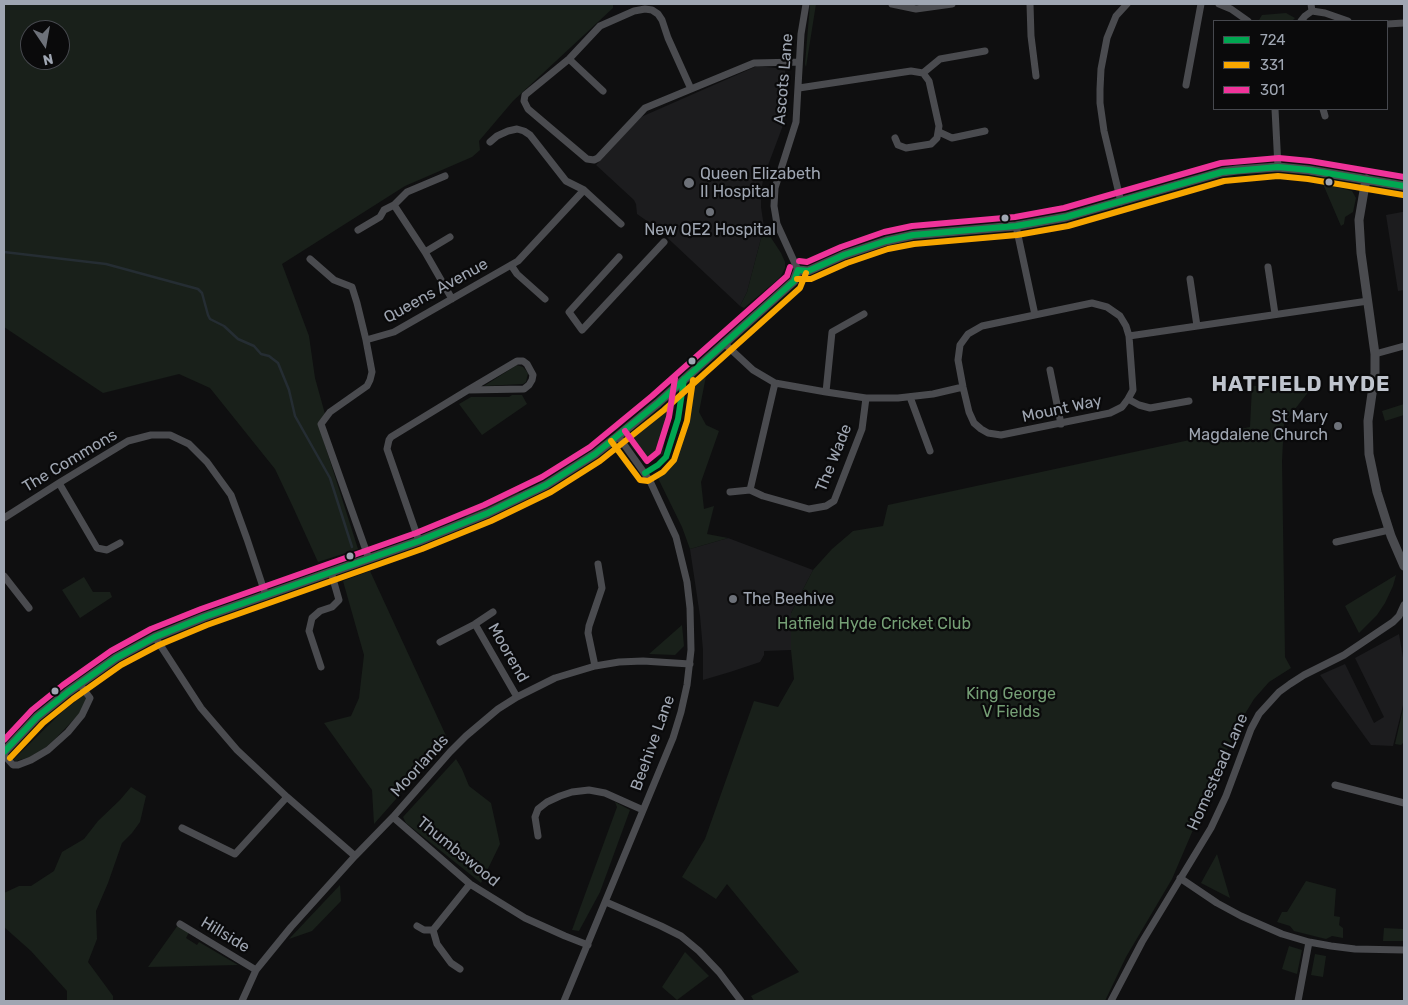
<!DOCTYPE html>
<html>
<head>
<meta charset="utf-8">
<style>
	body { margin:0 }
	#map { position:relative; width:1408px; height:1005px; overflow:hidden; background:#0f0f10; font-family:Rubik,sans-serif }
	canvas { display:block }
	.frame { position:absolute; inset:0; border:5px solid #9fa6b2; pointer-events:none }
	.legend { position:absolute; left:1213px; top:20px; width:175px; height:90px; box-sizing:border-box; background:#0a0a0b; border:1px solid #46484e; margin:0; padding:6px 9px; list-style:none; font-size:15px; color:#9fa6b2 }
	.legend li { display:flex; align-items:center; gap:10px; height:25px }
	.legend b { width:25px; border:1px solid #46484e }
	.north { position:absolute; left:20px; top:20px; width:50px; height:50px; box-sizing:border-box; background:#0a0a0b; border:1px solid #46484e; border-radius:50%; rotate:168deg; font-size:14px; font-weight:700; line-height:20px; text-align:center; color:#9fa6b2 }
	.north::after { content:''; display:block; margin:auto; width:18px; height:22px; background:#6d7179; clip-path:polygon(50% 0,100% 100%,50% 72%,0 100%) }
</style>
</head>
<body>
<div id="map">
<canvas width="1408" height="1005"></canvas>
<div class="frame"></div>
<ul class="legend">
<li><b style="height:6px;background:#00a651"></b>724</li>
<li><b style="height:6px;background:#f7a600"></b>331</li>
<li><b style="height:6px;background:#ef339a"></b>301</li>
</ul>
<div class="north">N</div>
</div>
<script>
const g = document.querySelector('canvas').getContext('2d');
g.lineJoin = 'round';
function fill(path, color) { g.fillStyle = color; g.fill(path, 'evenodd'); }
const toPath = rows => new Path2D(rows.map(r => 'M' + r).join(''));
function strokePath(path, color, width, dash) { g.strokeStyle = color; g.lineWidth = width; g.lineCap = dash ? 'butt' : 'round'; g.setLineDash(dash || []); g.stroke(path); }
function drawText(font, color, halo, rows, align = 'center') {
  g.font = font + ' Rubik,sans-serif'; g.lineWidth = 4.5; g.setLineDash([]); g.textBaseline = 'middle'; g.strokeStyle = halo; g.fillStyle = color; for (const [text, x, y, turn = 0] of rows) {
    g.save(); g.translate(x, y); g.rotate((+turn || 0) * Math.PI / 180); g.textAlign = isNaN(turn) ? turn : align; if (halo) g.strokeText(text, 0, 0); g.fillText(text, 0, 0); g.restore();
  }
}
fill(toPath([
	[757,66,785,69,788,112,764,176,761,190,761,207,764,227,747,292,740,306,657,228,637,214,636,204,634,200,596,165,641,117],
	[1402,212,1404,212,1404,290,1398,291,1386,215],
	[728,538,813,570,791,613,791,650,764,651,764,655,760,662,730,672,703,680,703,650,700,616,690,549],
	[1399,634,1404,663,1404,701,1393,746,1371,745,1320,675,1345,664,1374,723,1384,717,1355,658]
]), '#1c1c1e');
fill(toPath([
	[4,4,613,4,613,8,513,101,479,141,480,150,472,157,405,186,282,264,309,336,315,378,325,414,318,423,358,549,318,562,293,507,275,469,210,388,179,374,103,393,4,327],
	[30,30,60,30,60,60,30,60],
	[810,4,816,4,806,67,805,64],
	[1286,13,1295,18,1292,21,1260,21,1259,20,1262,15],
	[1323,184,1352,191,1356,198,1353,212,1345,217,1344,224,1341,226],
	[764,227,781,253,785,262,785,268,781,276,776,281,744,308,740,306,747,292],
	[787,276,785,281,781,286,755,308,751,310,746,309],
	[517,365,523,367,528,373,526,382,523,384,484,386],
	[706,376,699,412,706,425,719,431,701,482,704,509,714,506,707,534,728,538,690,549,682,527,656,474,666,468,673,458,685,420,692,389],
	[1252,386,1313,386,1284,423,1282,461,1285,657,1291,668,1269,682,1254,699,1237,727,1172,879,1126,957,1105,1001,754,1001,751,996,799,972,727,884,716,899,682,877,705,839,754,701,778,707,794,679,791,650,791,613,813,570,832,549,853,531,883,526,888,505,1250,427],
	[653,393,655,396,615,431,613,428],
	[512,395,522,395,527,404,482,435,459,404,471,397,509,397],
	[677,400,665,440,663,454,649,461,639,456,631,446,628,439],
	[1404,404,1404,415,1385,421,1382,411],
	[518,490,519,494,467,518,465,513],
	[360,552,356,558,294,579,293,575],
	[370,571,448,740,374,824,372,790,324,723,351,716,359,698,364,655,343,581],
	[1396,575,1393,586,1385,603,1377,615,1359,633,1345,606],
	[84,577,93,592,110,592,112,597,80,618,62,590],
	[682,625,684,646,675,655,649,654],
	[84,695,87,700,79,714,56,738,45,748,30,757,16,761,13,760,64,710],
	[1404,705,1404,742,1401,745,1395,744],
	[456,759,462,769,469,786,491,803,500,844,481,883,406,823,403,817],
	[131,787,146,796,140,822,132,833,122,843,108,883,96,911,97,939,88,962,113,996,113,1001,67,1001,67,991,31,951,4,927,4,893,19,886,31,886,54,871,62,852,84,839,98,821,120,800],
	[615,802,630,810,600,892,579,931,572,930,617,807],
	[1217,854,1230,898,1201,883],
	[1306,881,1336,889,1334,916,1340,917,1339,925,1343,928,1343,938,1332,936,1326,939,1294,931,1290,926,1277,922,1282,912,1287,912],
	[340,885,341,901,312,931,289,939],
	[178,925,189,932,186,938,197,945,199,942,238,965,148,967],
	[1384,928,1404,929,1404,941,1383,941],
	[1289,946,1302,950,1297,974,1282,969],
	[685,952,709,976,677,1000,662,987],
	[1315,954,1326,956,1323,977,1311,975]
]), '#19201a');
strokePath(toPath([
	[4,252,106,264,198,289,202,293,208,315,210,319,224,326,238,339,254,346,261,354,269,356,278,363,289,390,295,416,330,478,352,547]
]), '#252d33', 2.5);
strokePath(toPath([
	[892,4,916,9,952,4],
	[1030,4,1031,36,1036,76],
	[1219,4,1231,9,1248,21],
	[1311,4,1312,11],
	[1301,21,1305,16,1312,11,1325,13,1348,21],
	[1387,24,1404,23],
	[569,59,603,91],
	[923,73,940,59,985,51],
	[1186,85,1201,4],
	[799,88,911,71,923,73,929,81,939,126,937,138,931,144,906,148,898,145,895,138],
	[691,89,668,38,662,20,658,14,652,10,645,9,634,11,600,26,569,59,525,95,524,101,528,109,587,159,594,160,598,158,645,108,754,63,799,62],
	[1275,109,1278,167],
	[1323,109,1325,116],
	[939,132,952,138,985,131],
	[584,190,621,224],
	[1121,202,1104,131,1100,103,1100,89,1101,69,1107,38,1116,16,1127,4],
	[394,205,425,252,452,299],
	[1016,226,1035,315],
	[358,230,380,217,384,210,394,205,407,192,445,176],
	[425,252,450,237],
	[619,257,569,312,582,330,664,242],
	[310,259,334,280,352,287,357,303,366,340],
	[511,265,517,274,545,299],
	[1268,267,1275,314],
	[798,270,777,224,774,206,775,188,796,122,801,34,806,4],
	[1190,279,1197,326],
	[1092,303,1107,307,1120,316,1126,326,1129,336,1133,390,1128,399,1122,407,1110,413,1001,435,988,433,981,429,974,423,969,412,963,387,958,360,960,345,968,334,982,326,1092,303],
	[1129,336,1368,301],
	[724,343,753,370,775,383,826,392,866,398,898,398,933,394,963,387],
	[1375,354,1404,346],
	[1050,370,1061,424],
	[775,383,750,490,763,496,809,509,826,506,834,501,862,429,866,398],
	[826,392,832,332,864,314],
	[910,397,930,451],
	[1128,399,1139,405,1150,408,1189,401],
	[59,483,97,548,107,550,120,543],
	[730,492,750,490],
	[4,518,59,483,128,441,151,435,170,435,189,444,207,462,231,495,247,539,266,596],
	[419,541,387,449,389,440,391,437,468,390,517,361,523,361,527,364,533,375,532,380,529,385,524,389,468,390],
	[1336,542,1389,530],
	[369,559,321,424,330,412,367,386,370,380,372,372,366,340,394,332,518,261,584,190,566,181,530,135,524,131,517,129,508,131,497,136,490,142],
	[4,576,29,608],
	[475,624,517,697],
	[155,637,201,708,237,750,287,797,355,856],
	[440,642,475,624,493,612],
	[595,666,588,633,589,626,602,588,598,564],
	[321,667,309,631,312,618,320,611,332,607,339,600,331,572],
	[4,755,13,765,18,765,31,760,48,750,68,732,82,715,90,698,79,683],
	[1335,785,1404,803],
	[393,817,470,884,525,918,565,936,588,945],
	[182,828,235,854,287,797],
	[538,836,535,817,538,809,547,802,560,796,572,792,589,790,605,793,643,810],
	[1180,878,1217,903,1241,916,1282,934,1309,942,1331,946,1355,949,1404,950],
	[606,902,661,926,681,936,699,951,719,972,741,1001],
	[180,924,256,970],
	[417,926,424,930,433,930,437,944,451,963,460,969],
	[433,930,470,884],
	[242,1001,256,970,291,927,355,856,393,817,450,752,466,736,498,709,517,697,555,678,595,666,619,662,643,661,690,664],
	[564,1001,673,738,681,712,687,685,691,650,690,608,687,582,676,537,650,481,618,436],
	[1111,1001,1142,942,1211,828,1226,796,1251,729,1259,714,1279,692,1290,684,1304,675,1344,655,1393,622,1399,616,1404,605],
	[1298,1001,1309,942]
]), '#4a4b4f', 7);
strokePath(toPath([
	[1366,179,1359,220,1361,253,1375,354,1375,373,1368,421,1369,454,1377,492,1391,536,1404,566],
	[4,752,37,717,68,692,116,658,155,637,204,617,419,541,488,513,546,485,595,454,618,436,658,403,794,281,798,270,808,271,844,255,886,241,913,235,1016,226,1066,217,1222,172,1237,170,1278,167,1309,170,1404,186]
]), '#4a4b4f', 9);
strokePath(toPath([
	[798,270,808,271,844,255,886,241,913,235,1016,226,1066,217,1222,172,1278,167,1309,170,1404,186],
	[645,473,658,465,666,457,678,419,684,379],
	[4,752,37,717,68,692,116,658,155,637,204,617,419,541,488,513,546,485,595,454,658,403,794,281,798,270]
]), '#00a651', 6);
strokePath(toPath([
	[797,279,811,279,847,263,888,249,914,244,1017,235,1068,226,1224,181,1278,176,1308,179,1403,195],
	[611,441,640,480,648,481,663,472,674,460,687,421,693,380],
	[10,758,43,723,73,699,121,665,159,645,207,625,422,549,491,521,551,492,600,461,664,410,800,288,806,273]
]), '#f7a600', 6);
strokePath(toPath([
	[799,261,807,262,841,247,884,232,912,226,1015,217,1064,208,1221,163,1279,158,1310,161,1404,177],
	[625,431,647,461,658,452,669,417,675,378],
	[4,740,32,710,63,685,111,651,151,629,201,609,416,533,484,505,542,477,590,447,652,396,787,276,790,267]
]), '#ef339a', 6);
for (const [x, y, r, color] of [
	[1329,182,4.5,"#9fa6b2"],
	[689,183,6,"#6d7179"],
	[710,212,5,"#6d7179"],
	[1005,218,4.5,"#9fa6b2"],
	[692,361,4.5,"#9fa6b2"],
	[1338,426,5,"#6d7179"],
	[350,556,4.5,"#9fa6b2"],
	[733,599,5,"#6d7179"],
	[55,691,4.5,"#9fa6b2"]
]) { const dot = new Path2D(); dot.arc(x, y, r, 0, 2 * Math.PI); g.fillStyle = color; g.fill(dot); strokePath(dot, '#0a0a0b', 2); }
drawText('16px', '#9fa6b2', '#0a0a0b', [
	["Ascots Lane",784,79,-85],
	["Queens Avenue",436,291,-29],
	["Mount Way",1062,409,-12],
	["The Wade",834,458,-68],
	["The Commons",70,461,-31],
	["Moorend",508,653,60],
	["Beehive Lane",653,743,-70],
	["Moorlands",420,766,-48],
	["Homestead Lane",1218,772,-66],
	["Thumbswood",458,852,39],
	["Hillside",225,935,31]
]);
drawText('16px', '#9fa6b2', '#0a0a0b', [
	["Queen Elizabeth",700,174],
	["II Hospital",700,192],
	["New QE2 Hospital",710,230,"center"],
	["St Mary",1328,417,"right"],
	["Magdalene Church",1328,435,"right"],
	["The Beehive",743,599]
], 'left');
drawText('16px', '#759f75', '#0a0a0b', [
	["Hatfield Hyde Cricket Club",874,624],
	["King George",1011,694],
	["V Fields",1011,712]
]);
g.letterSpacing = '1px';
drawText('bold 21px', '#c0c5ce', '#0a0a0b', [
	["HATFIELD HYDE",1301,385]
]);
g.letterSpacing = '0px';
</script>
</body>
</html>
